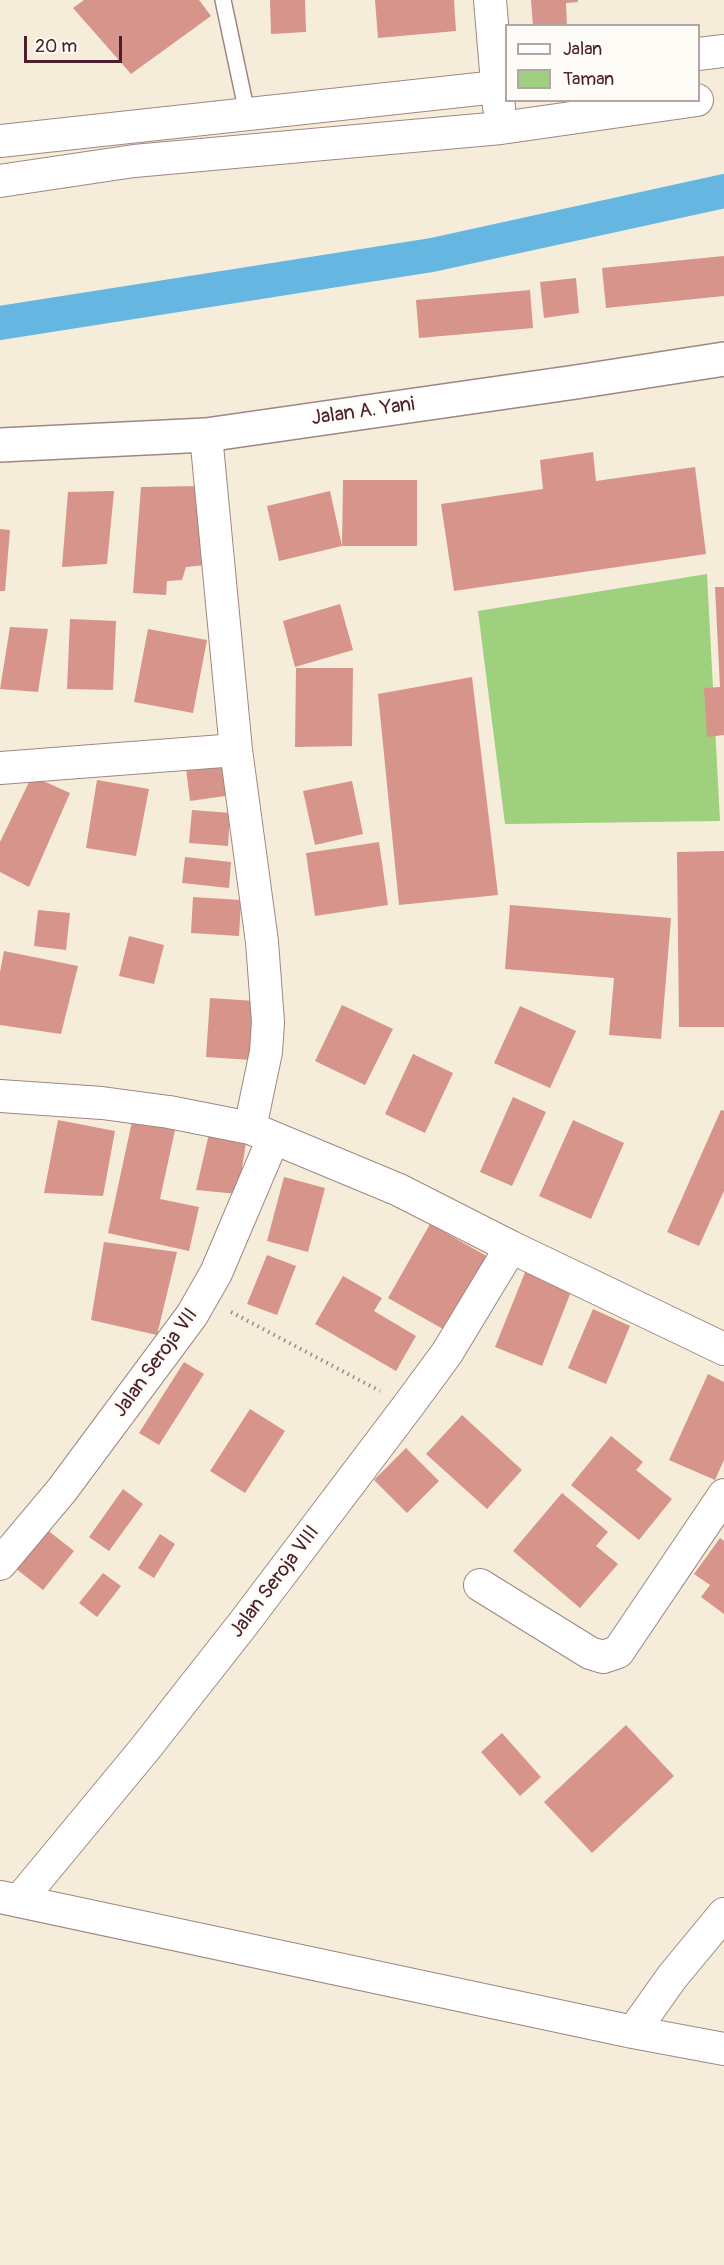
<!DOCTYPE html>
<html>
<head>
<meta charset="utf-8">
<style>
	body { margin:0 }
	#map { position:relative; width:724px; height:2265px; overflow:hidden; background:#f5edd9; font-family:Pangolin,sans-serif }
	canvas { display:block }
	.legend { position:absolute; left:505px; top:24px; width:195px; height:78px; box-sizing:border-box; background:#fdfcf7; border:2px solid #b5a4a5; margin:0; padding:8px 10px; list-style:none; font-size:18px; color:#4a1f2b }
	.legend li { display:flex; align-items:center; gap:12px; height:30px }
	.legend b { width:30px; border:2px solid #b5a4a5 }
	.scale { position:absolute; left:24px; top:36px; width:98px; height:27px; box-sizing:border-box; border:3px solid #4a1f2b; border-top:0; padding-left:8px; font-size:18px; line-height:21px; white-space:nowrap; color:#4a1f2b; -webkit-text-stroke:4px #fdfcf7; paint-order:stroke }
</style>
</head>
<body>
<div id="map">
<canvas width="724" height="2265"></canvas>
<ul class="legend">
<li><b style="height:8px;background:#fff"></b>Jalan</li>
<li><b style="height:16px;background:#9fd07e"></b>Taman</li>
</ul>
<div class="scale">20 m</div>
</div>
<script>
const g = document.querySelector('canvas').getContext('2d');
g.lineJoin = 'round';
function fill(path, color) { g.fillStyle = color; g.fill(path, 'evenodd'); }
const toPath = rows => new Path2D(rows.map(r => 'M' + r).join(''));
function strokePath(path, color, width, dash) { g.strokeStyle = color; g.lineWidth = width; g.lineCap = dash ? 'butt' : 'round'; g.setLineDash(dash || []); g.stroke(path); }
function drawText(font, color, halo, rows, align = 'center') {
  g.font = font + ' Pangolin,sans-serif'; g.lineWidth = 6; g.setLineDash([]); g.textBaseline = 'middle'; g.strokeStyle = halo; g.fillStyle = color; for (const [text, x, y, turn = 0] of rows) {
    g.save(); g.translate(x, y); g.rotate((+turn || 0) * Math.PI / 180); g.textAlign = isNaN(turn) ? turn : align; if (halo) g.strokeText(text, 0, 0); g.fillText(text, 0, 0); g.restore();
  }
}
fill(toPath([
	[707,574,720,821,505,824,478,611]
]), '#9fd07e');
strokePath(toPath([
	[0,323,432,255,724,191]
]), '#65b7e1', 34);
fill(toPath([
	[84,0,199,0,211,16,131,74,73,8],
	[270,0,305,0,306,32,271,34],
	[375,0,454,0,456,31,378,38],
	[531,0,578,0,578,2,566,3,567,26,533,26],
	[724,256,724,296,606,308,602,268],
	[576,278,579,313,544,318,540,282],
	[530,290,533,328,419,338,416,300],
	[593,452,596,481,695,467,706,554,454,591,441,504,543,489,540,460],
	[343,480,417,480,417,546,342,546],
	[202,486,207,565,186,567,182,580,167,581,166,595,133,593,141,487],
	[114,491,107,564,62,567,68,492],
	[330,491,342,546,279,561,267,506],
	[0,529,10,530,5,591,0,591],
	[715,587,724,587,724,735,707,737,704,688,720,687],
	[340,604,353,650,295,667,283,621],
	[70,619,116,621,113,690,67,689],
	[10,627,48,629,38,692,0,689],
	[148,629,207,640,193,713,134,702],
	[296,668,353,668,352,746,295,747],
	[472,677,498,895,399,905,378,694],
	[227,754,232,795,190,801,185,760],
	[32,776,70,793,29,887,0,872,0,842],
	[97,780,149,789,136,856,86,848],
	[352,781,363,834,315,845,303,791],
	[192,810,230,813,228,846,189,843],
	[379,842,388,905,315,916,306,853],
	[724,851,724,1027,679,1027,677,852],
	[185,857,231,862,229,888,182,883],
	[193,897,241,900,239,936,191,933],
	[510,905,671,918,661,1039,609,1035,614,978,505,969],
	[38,910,70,913,66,950,34,946],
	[129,936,164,945,154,984,119,976],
	[4,951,78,966,61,1034,0,1025,0,972],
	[210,998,255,1001,251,1060,206,1057],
	[342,1005,393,1029,365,1085,315,1061],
	[520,1006,576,1031,550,1088,494,1063],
	[413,1054,453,1073,425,1133,385,1114],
	[513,1097,546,1112,512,1186,480,1172],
	[721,1110,724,1111,724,1191,699,1246,667,1232],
	[134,1112,177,1121,160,1199,199,1207,189,1251,108,1233],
	[58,1120,115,1131,103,1196,44,1193],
	[573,1120,624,1143,591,1219,539,1196],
	[211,1125,247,1136,238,1194,196,1190],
	[284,1177,325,1188,308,1252,267,1241],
	[430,1224,492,1259,450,1333,388,1298],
	[104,1242,177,1252,157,1335,91,1320],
	[267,1255,296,1266,277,1315,247,1304],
	[528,1265,574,1284,542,1366,495,1347],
	[343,1276,382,1298,374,1311,416,1336,396,1371,315,1324],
	[593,1309,630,1326,606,1384,568,1368],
	[184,1362,204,1374,159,1445,139,1433],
	[708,1374,724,1382,724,1460,715,1480,669,1460],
	[250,1409,285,1431,245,1493,210,1471],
	[462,1415,522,1470,487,1509,426,1454],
	[611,1436,643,1462,636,1470,672,1499,639,1540,571,1485],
	[406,1448,439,1481,407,1513,374,1480],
	[123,1489,143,1504,109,1551,89,1537],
	[562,1493,608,1532,596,1546,618,1564,580,1608,513,1551],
	[46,1529,74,1551,43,1590,15,1568],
	[160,1534,175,1544,154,1578,138,1568],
	[720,1538,724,1541,724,1614,701,1597,710,1585,694,1574],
	[103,1573,121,1586,97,1617,79,1603],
	[626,1725,674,1776,592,1853,544,1802],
	[502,1733,541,1777,520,1796,481,1752]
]), '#d7948b');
const lane = toPath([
	[223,0,247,113]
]);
const street = toPath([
	[490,0,499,107],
	[698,54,724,51],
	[0,141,506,86],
	[0,181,134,161,501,128,697,100],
	[206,435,236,750,262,942,268,1022,266,1052,250,1128],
	[0,768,236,750],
	[0,1096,102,1103,169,1112,250,1128,399,1190,511,1247,724,1349],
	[0,1564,62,1490,192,1315,216,1273,273,1139],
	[480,1585,590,1653,603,1657,618,1652,724,1495],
	[0,1897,633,2032,724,2049],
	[19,1901,144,1750,243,1624,408,1406,447,1353,511,1247],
	[633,2032,672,1977,724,1914]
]);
const highway = toPath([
	[0,445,206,435,576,382,724,359]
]);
strokePath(lane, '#a08682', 18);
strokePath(street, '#a08682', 34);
strokePath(highway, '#a08682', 36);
strokePath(toPath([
	[231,1312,380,1391]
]), '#a08682', 4, [1.5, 4.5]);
strokePath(lane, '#fff', 15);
strokePath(street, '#fff', 32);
strokePath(highway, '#fff', 33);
drawText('20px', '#4a1f2b', '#fdfcf7', [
	["Jalan A. Yani",363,412,-8],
	["Jalan Seroja VII",156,1363,-54],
	["Jalan Seroja VIII",275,1582,-53]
]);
</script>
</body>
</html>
